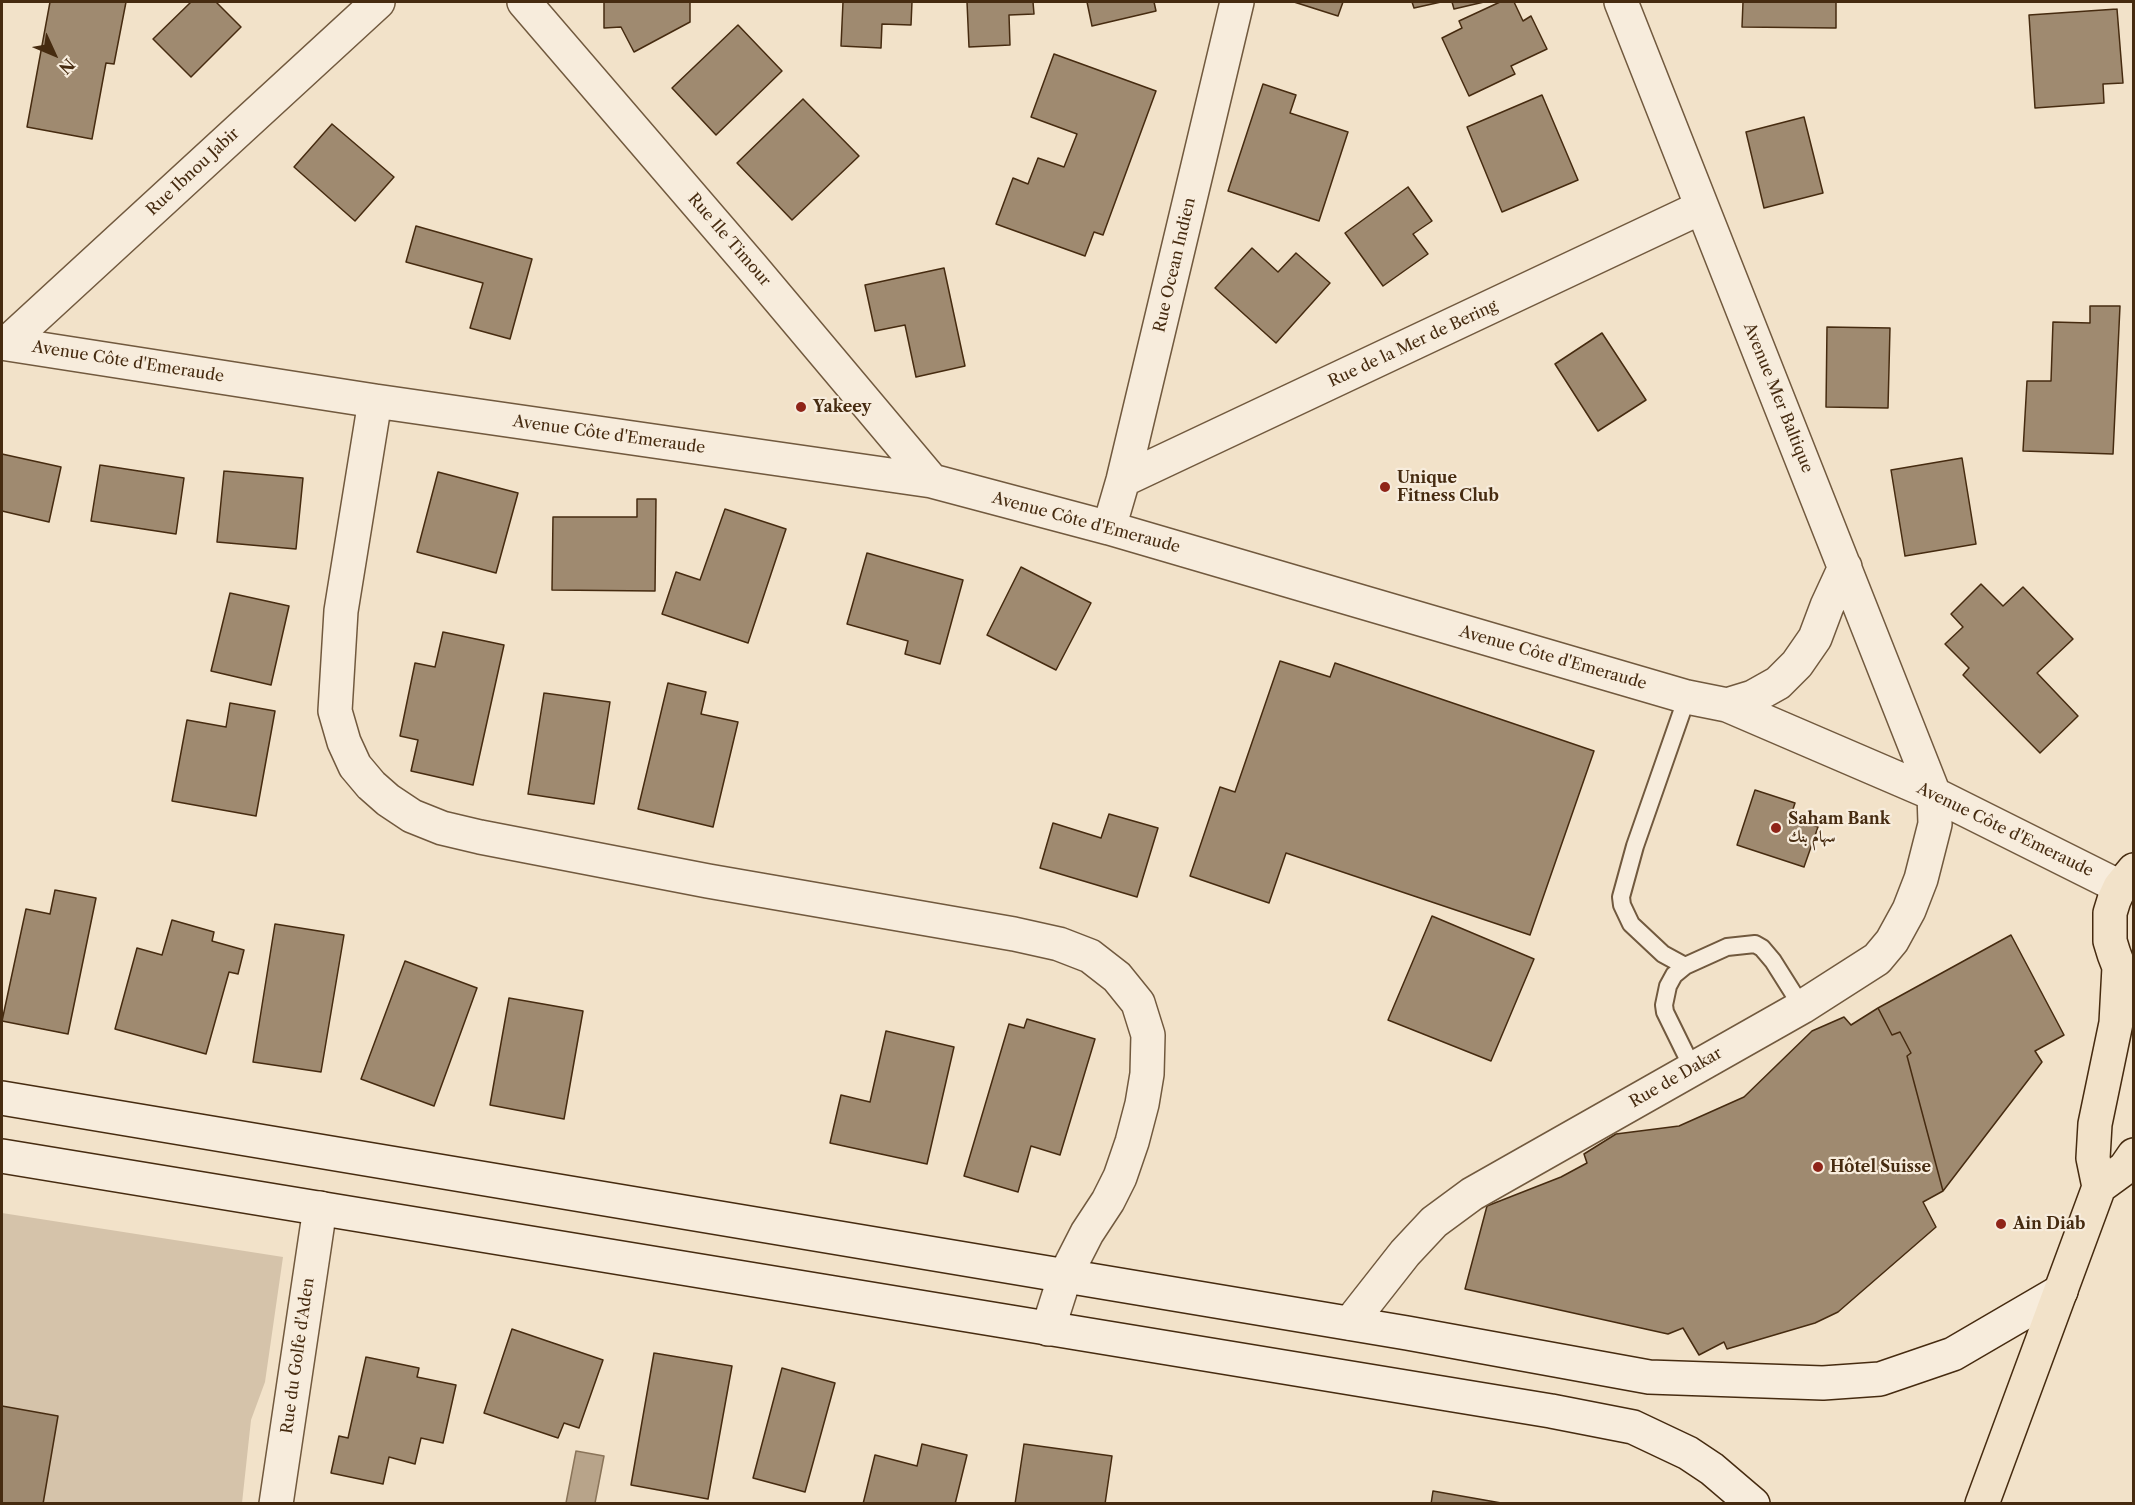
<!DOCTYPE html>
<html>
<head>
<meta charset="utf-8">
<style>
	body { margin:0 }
	#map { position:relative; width:2135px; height:1505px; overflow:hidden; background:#f2e2c9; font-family:"Libre Caslon Text",serif }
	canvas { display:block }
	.frame { position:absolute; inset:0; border:3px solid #462b10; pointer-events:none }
	.north { position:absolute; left:24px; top:24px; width:60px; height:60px; -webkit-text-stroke:4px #f7ecdc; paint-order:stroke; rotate:134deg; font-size:16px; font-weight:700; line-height:24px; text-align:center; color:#462b10 }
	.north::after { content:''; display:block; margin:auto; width:21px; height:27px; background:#462b10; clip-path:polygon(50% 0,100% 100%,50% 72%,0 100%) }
</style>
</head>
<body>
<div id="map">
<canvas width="2135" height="1505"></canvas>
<div class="frame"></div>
<div class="north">N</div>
</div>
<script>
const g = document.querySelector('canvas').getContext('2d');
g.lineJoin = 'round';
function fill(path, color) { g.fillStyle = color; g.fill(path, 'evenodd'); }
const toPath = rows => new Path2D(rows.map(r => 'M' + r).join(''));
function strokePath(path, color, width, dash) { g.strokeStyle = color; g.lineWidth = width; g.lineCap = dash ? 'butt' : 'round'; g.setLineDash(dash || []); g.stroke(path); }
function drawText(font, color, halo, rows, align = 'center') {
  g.font = font + ' "Libre Caslon Text",Amiri,serif'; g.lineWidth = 4.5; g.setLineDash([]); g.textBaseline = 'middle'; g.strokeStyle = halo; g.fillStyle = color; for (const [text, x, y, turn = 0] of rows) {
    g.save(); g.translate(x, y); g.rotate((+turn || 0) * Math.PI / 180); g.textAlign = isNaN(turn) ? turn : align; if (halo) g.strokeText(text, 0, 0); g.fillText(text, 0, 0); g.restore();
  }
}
fill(toPath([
	[2,1213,283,1257,265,1382,251,1420,242,1503,43,1503,58,1416,2,1406]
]), '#d5c3aa');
const water = toPath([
	[576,1451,604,1456,595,1503,566,1503,576,1451]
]);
fill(water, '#b8a48a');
strokePath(water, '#8a7459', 1.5);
const building = toPath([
	[50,2,126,2,114,64,106,63,92,139,27,127,50,2],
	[191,2,216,2,241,27,191,77,153,39,191,2],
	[604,2,690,2,690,22,634,52,621,27,604,28,604,2],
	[843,2,912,2,911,25,882,24,881,48,841,46,843,2],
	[967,2,1033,2,1034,14,1009,15,1010,45,969,47,967,2],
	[1087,2,1154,2,1156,11,1092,26,1087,2],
	[1294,2,1343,2,1338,16,1294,2],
	[1412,2,1441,2,1414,8,1412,2],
	[1452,2,1484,2,1454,9,1452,2],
	[1500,2,1514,2,1523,21,1531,16,1547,49,1511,66,1515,74,1469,96,1442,38,1462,28,1459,21,1500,2],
	[1743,2,1836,2,1836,28,1742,27,1743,2],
	[2117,9,2123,83,2103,84,2104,103,2035,108,2029,15,2117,9],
	[738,25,782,71,716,135,672,88,738,25],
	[1054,54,1156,91,1103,235,1094,232,1085,256,996,224,1013,178,1028,184,1038,158,1064,167,1077,134,1031,117,1054,54],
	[1263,84,1296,95,1290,113,1348,132,1319,221,1228,191,1263,84],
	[1542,95,1578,180,1502,212,1467,127,1542,95],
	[803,99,859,156,792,220,737,163,803,99],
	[1804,117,1823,193,1764,208,1746,132,1804,117],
	[332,124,394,177,355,221,294,167,332,124],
	[1408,187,1432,221,1413,234,1428,254,1383,286,1345,233,1408,187],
	[416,226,532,259,510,339,470,328,483,283,406,262,416,226],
	[1252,248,1278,272,1296,253,1330,283,1276,343,1215,288,1252,248],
	[944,268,965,366,916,377,905,325,875,331,865,285,944,268],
	[2090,306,2120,306,2113,454,2023,451,2027,381,2051,381,2053,322,2090,323,2090,306],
	[1827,327,1890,328,1888,408,1826,407,1827,327],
	[1602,333,1646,400,1598,431,1555,364,1602,333],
	[2,454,61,467,49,522,2,511,2,454],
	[1962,458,1976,544,1905,556,1891,470,1962,458],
	[100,465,184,478,176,534,91,521,100,465],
	[224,471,303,478,296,549,217,542,224,471],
	[438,472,518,493,496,573,417,552,438,472],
	[637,499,656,499,655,591,552,590,553,517,637,517,637,499],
	[725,509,786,529,748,643,662,614,676,572,700,580,725,509],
	[867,553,963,580,940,664,905,654,908,641,847,624,867,553],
	[1021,567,1091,603,1056,670,987,635,1021,567],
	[1981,584,2003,606,2023,587,2073,639,2037,673,2078,716,2040,753,1963,675,1969,668,1945,644,1963,627,1951,614,1981,584],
	[230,593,289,606,271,685,211,671,230,593],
	[443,632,504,645,473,785,411,771,418,740,400,736,415,663,435,667,443,632],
	[1280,661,1330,677,1335,663,1594,751,1530,935,1286,853,1269,903,1190,876,1220,787,1235,792,1280,661],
	[668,683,706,692,701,714,738,722,713,827,638,809,668,683],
	[544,693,610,702,594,804,528,794,544,693],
	[230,703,275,711,256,816,172,801,187,720,226,727,230,703],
	[1755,790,1795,803,1790,818,1818,827,1804,867,1737,845,1755,790],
	[1109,814,1158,828,1137,897,1040,868,1053,823,1101,838,1109,814],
	[55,890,96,898,68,1034,2,1021,26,909,50,914,55,890],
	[1432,916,1534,959,1491,1061,1388,1020,1432,916],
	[172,920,214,932,212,941,244,950,238,974,229,972,206,1054,115,1029,137,948,162,955,172,920],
	[275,924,344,935,321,1072,253,1062,275,924],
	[2011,935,2064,1035,2035,1051,2042,1062,1943,1191,1907,1056,1911,1053,1900,1032,1892,1035,1878,1008,2011,935],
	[405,961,477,988,434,1106,361,1079,405,961],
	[509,998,583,1011,564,1119,490,1105,509,998],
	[1878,1008,1892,1035,1900,1032,1911,1053,1907,1056,1943,1191,1923,1202,1936,1227,1838,1312,1815,1323,1727,1349,1724,1342,1699,1355,1683,1328,1668,1334,1465,1289,1487,1206,1561,1177,1587,1163,1584,1154,1616,1134,1679,1126,1744,1097,1812,1031,1844,1017,1851,1025,1878,1008],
	[1027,1019,1095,1039,1060,1155,1031,1146,1018,1192,964,1176,1009,1024,1024,1028,1027,1019],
	[886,1031,954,1047,927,1164,830,1143,841,1095,870,1102,886,1031],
	[512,1329,603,1360,579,1428,564,1423,558,1438,484,1413,512,1329],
	[654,1353,732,1366,708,1499,631,1485,654,1353],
	[366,1357,419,1368,417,1377,456,1385,443,1443,421,1438,415,1464,389,1457,383,1484,331,1473,339,1436,348,1438,366,1357],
	[782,1368,835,1383,805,1492,753,1478,782,1368],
	[2,1406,58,1416,43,1504,2,1504,2,1406],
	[922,1444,967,1455,955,1504,863,1504,875,1455,917,1466,922,1444],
	[1024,1444,1112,1456,1105,1504,1015,1504,1024,1444],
	[1433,1491,1507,1504,1431,1504,1433,1491]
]);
fill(building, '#9f8a70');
strokePath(building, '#462b10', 1.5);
const lane = toPath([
	[1685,966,1663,954,1631,924,1622,905,1621,897,1635,846,1687,697],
	[1693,1069,1665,1012,1664,1005,1668,986,1674,975,1685,966,1727,947,1755,944,1762,948,1773,961,1802,1007]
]);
const street = toPath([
	[524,2,752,267,932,481],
	[2,343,375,401,932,481,1109,528,1687,697,1727,705,1934,794,2120,887],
	[7,343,378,2],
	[375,401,341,611,335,711,344,742,355,766,371,785,388,800,412,816,442,828,480,837,708,881,1014,934,1059,944,1090,956,1117,977,1138,1003,1148,1035,1147,1074,1142,1104,1132,1142,1120,1177,1108,1201,1087,1233,1065,1276,1048,1329],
	[1123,480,1702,207],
	[1109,528,1123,480,1237,2],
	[1727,705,1753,697,1778,683,1797,664,1815,638,1827,606,1845,567],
	[1350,1323,1405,1253,1434,1222,1472,1194,1802,1007,1877,959,1892,941,1909,910,1921,879,1935,824,1934,794,1621,2],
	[276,1504,320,1208]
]);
const secondary = toPath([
	[2,1098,1407,1333,1649,1377,1823,1383,1880,1379,1953,1354,2061,1291],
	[2,1156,1551,1411,1633,1427,1688,1453,1712,1469,1753,1504]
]);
const primary = toPath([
	[2132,985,2119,967,2114,954,2110,941,2110,913,2114,900,2120,887,2134,870],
	[2099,1187,2125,1168,2134,1155],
	[1982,1504,2099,1187,2093,1158,2095,1124,2116,1023,2119,967]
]);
strokePath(lane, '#71593e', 20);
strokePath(street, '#71593e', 36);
strokePath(secondary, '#462b10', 36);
strokePath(primary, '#462b10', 36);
strokePath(lane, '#f7ecdc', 16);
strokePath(street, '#f7ecdc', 33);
strokePath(secondary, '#f7ecdc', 33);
strokePath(primary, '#f2e2c9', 33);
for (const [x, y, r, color] of [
	[801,407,6,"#8f2418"],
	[1385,487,6,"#8f2418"],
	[1776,828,6,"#8f2418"],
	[1818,1167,6,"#8f2418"],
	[2001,1224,6,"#8f2418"]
]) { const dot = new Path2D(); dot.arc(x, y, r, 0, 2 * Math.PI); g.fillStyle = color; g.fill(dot); strokePath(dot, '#f7ecdc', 2); }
drawText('16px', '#462b10', '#f7ecdc', [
	["Rue Ibnou Jabir",193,172,-43],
	["Rue Ile Timour",729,240,49],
	["Rue Ocean Indien",1175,265,-77],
	["Rue de la Mer de Bering",1413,344,-25],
	["Avenue Côte d'Emeraude",128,362,9],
	["Avenue Mer Baltique",1778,398,68],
	["Avenue Côte d'Emeraude",609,435,8],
	["Avenue Côte d'Emeraude",1086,523,15],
	["Avenue Côte d'Emeraude",1553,658,16],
	["Avenue Côte d'Emeraude",2005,830,26],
	["Rue de Dakar",1676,1078,-30],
	["Rue du Golfe d'Aden",298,1356,-82]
]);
drawText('bold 16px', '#462b10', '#f7ecdc', [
	["Yakeey",813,407],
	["Unique",1397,478],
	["Fitness Club",1397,496],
	["Saham Bank",1788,819],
	["سهام بنك",1788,837],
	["Hôtel Suisse",1830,1167],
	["Ain Diab",2013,1224]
], 'left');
</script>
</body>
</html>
